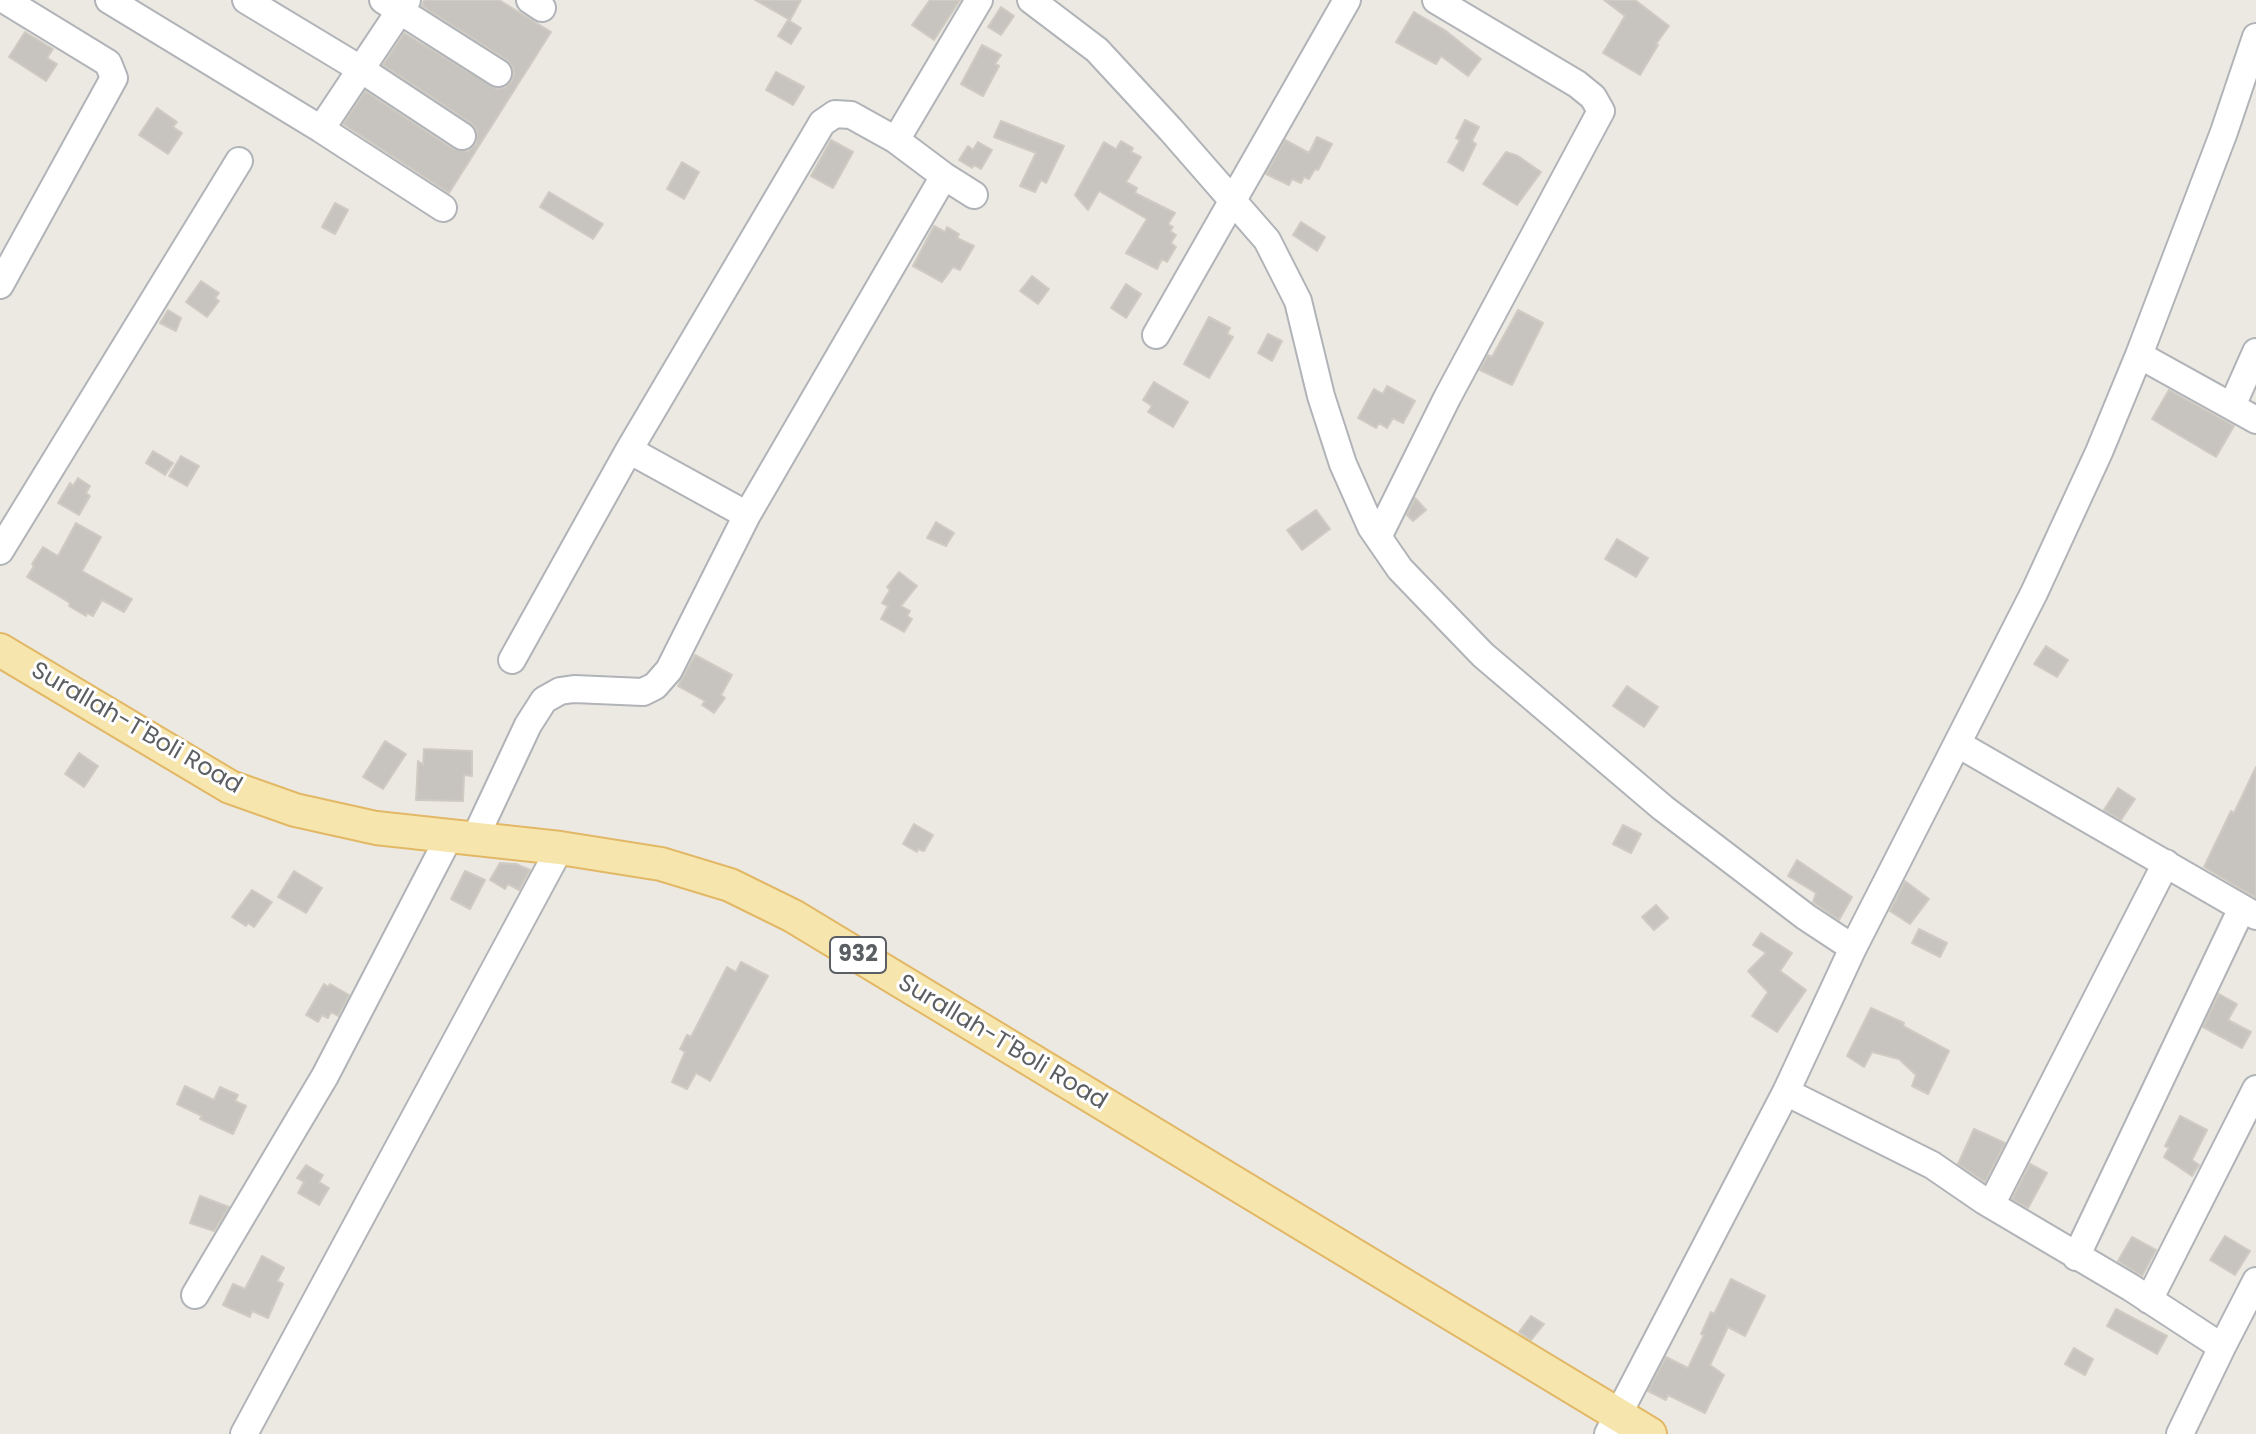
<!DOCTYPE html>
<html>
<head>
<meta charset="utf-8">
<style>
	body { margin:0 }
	canvas { display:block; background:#ece9e3 }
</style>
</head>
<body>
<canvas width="2256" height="1434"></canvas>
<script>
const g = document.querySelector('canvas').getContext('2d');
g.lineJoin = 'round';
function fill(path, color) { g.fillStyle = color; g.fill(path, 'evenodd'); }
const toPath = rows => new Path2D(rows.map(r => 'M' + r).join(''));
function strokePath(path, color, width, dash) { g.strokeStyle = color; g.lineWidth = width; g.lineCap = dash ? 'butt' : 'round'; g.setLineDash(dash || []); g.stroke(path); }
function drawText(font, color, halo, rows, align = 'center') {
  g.font = font + ' Poppins,sans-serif'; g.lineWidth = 6; g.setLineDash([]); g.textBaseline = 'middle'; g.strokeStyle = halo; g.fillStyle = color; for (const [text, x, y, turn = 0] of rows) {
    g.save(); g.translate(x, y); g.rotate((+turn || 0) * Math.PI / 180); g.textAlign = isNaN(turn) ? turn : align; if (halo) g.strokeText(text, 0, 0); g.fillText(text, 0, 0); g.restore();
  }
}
const building = toPath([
	[424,0,499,0,551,32,449,193,343,124,365,91,453,149,468,151,476,144,477,130,471,123,383,65,404,33,497,89,505,87,511,82,514,74,512,66,507,60,422,6,424,0],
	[755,0,801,0,790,20,755,0],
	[930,0,960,0,934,40,912,25,930,0],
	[1604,0,1635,0,1669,26,1656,44,1658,45,1640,75,1603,53,1625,16,1604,0],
	[1001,7,1014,16,1001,35,988,27,1001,7],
	[1414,12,1446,31,1481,59,1468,76,1441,56,1436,64,1396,42,1414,12],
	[788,20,801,28,791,44,778,36,788,20],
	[25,32,53,49,47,58,57,64,46,81,9,57,25,32],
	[982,45,1001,55,995,64,999,66,983,96,961,84,982,45],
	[776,72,804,87,793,105,766,90,776,72],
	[157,108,177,122,173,127,182,133,168,154,139,135,157,108],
	[1465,120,1479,127,1472,141,1476,144,1463,171,1448,162,1460,140,1456,138,1465,120],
	[1001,121,1064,146,1046,183,1041,180,1035,192,1020,186,1036,153,994,137,1001,121],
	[1317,137,1332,144,1318,170,1315,169,1309,179,1304,177,1301,183,1292,179,1289,185,1266,174,1285,140,1309,153,1317,137],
	[831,140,853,152,833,188,811,176,831,140],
	[1121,141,1133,148,1131,152,1141,157,1126,182,1137,188,1135,193,1175,213,1168,224,1173,227,1170,231,1176,235,1171,243,1176,247,1167,262,1162,259,1157,269,1126,253,1147,219,1099,191,1088,210,1075,195,1104,142,1116,149,1121,141],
	[978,142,992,150,981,169,974,165,972,168,959,160,968,146,973,150,978,142],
	[1506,152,1518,156,1541,172,1517,205,1483,184,1506,152],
	[682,162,699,172,684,199,667,189,682,162],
	[549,192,603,224,593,239,540,207,549,192],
	[335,203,348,210,335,234,322,227,335,203],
	[1301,222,1325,237,1317,251,1293,235,1301,222],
	[934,226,945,232,947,227,959,234,957,238,974,246,960,270,953,267,942,282,913,266,934,226],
	[1032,276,1049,289,1038,304,1020,291,1032,276],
	[201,281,219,293,215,298,219,301,207,317,186,302,201,281],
	[1126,284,1141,294,1126,318,1111,308,1126,284],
	[168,310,181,318,176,331,160,323,168,310],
	[1518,310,1543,323,1512,385,1480,370,1488,355,1492,357,1518,310],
	[1209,317,1230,328,1227,334,1233,337,1209,378,1184,364,1209,317],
	[1268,334,1282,341,1272,361,1258,353,1268,334],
	[1154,382,1188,402,1173,427,1148,412,1152,406,1143,400,1154,382],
	[1387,386,1415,401,1403,423,1393,418,1387,428,1379,423,1376,428,1358,418,1374,389,1383,394,1387,386],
	[2169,390,2234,426,2216,457,2152,419,2169,390],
	[153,451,173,463,165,475,146,463,153,451],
	[181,456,199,466,187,486,169,476,181,456],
	[78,478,90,486,86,493,90,496,79,515,58,503,70,483,73,486,78,478],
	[1415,498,1426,510,1413,521,1407,515,1415,498],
	[1316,510,1330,529,1302,550,1287,530,1316,510],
	[936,522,954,533,946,546,927,538,936,522],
	[76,523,101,537,82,571,132,599,124,612,102,600,93,616,87,613,86,616,69,606,70,603,27,577,34,566,32,564,43,547,58,556,76,523],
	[1617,539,1648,558,1636,577,1605,559,1617,539],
	[899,572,917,586,901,606,910,611,907,616,912,619,904,632,881,619,888,606,882,603,890,590,887,587,899,572],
	[2046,646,2068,660,2057,677,2034,664,2046,646],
	[695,655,732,675,721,695,725,698,714,713,702,705,705,701,678,686,695,655],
	[1627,686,1658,707,1644,727,1613,706,1627,686],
	[385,741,406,754,383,789,363,777,385,741],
	[424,749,472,751,472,776,464,775,463,801,416,800,418,761,423,765,424,749],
	[79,753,98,766,84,787,65,774,79,753],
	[2256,767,2256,898,2204,867,2231,811,2234,813,2256,767],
	[2118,788,2135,799,2121,820,2104,810,2118,788],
	[914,824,933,835,924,851,918,849,917,852,903,844,914,824],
	[1623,825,1641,834,1631,853,1613,844,1623,825],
	[1797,860,1852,897,1839,920,1813,902,1816,893,1788,876,1797,860],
	[500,863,516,864,530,870,519,890,508,884,505,889,490,880,500,863],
	[294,871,322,888,306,913,278,897,294,871],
	[465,871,485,880,470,909,451,899,465,871],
	[1905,881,1929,899,1910,924,1890,911,1905,881],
	[252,890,272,902,254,927,248,923,246,926,232,917,252,890],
	[1656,905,1668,918,1654,930,1642,917,1656,905],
	[1919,929,1947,943,1940,957,1912,943,1919,929],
	[1761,933,1792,953,1780,971,1806,990,1777,1032,1752,1016,1768,992,1748,971,1766,953,1753,945,1761,933],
	[741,962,768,976,710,1081,696,1073,687,1089,672,1082,685,1052,680,1049,687,1035,691,1037,727,967,736,972,741,962],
	[324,984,328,987,330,984,349,995,338,1016,331,1012,328,1018,322,1015,318,1022,306,1015,324,984],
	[2219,994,2237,1004,2228,1020,2251,1032,2242,1048,2203,1027,2219,994],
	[1871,1008,1904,1023,1903,1026,1949,1051,1928,1094,1912,1086,1916,1075,1899,1059,1872,1052,1864,1067,1847,1056,1871,1008],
	[185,1086,214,1100,220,1087,238,1095,235,1101,246,1106,233,1134,200,1119,202,1116,177,1104,185,1086],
	[2180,1116,2207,1130,2192,1160,2199,1165,2192,1176,2164,1157,2169,1148,2165,1146,2180,1116],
	[1974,1129,2005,1143,1985,1182,1958,1164,1974,1129],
	[2030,1164,2047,1173,2028,1208,2012,1199,2030,1164],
	[306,1165,323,1175,319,1182,329,1188,319,1205,298,1193,304,1182,297,1178,306,1165],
	[200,1196,229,1207,214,1231,190,1223,200,1196],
	[2225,1236,2250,1251,2235,1275,2210,1260,2225,1236],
	[2132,1237,2156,1250,2142,1276,2118,1261,2132,1237],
	[262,1256,284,1268,277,1281,283,1284,268,1318,252,1311,250,1317,223,1305,233,1284,245,1289,262,1256],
	[1731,1279,1765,1296,1745,1336,1728,1327,1710,1365,1724,1375,1705,1413,1668,1395,1666,1400,1648,1391,1666,1357,1688,1368,1704,1335,1701,1334,1711,1312,1714,1314,1731,1279],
	[2116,1309,2167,1336,2157,1354,2107,1326,2116,1309],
	[1531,1316,1544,1324,1531,1340,1519,1332,1531,1316],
	[2074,1348,2093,1359,2085,1375,2065,1364,2074,1348]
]);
fill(building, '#c7c4c0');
strokePath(building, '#d0cbc2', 2);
const minor = toPath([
	[109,0,321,129,443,208],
	[246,0,362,70,462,136],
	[383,0,498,73],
	[530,0,542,8],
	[1031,0,1097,50,1171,130,1267,240,1298,301,1321,396,1343,464,1371,527,1400,569,1483,655,1663,808,1806,917,1853,948],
	[321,129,407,0],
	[896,140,979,0],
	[0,285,114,78,108,63,5,0],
	[1156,335,1347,0],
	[2139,355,2256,420],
	[2232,406,2256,352],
	[629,450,747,515],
	[1378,537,1447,398,1601,111,1593,97,1577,84,1436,0],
	[0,551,239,161],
	[512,660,629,450,822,123,835,114,851,115,896,140,944,176,974,195],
	[1958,744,2256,916],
	[474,840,528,725,544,700,560,691,574,689,643,692,655,686,669,670,747,515,944,176],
	[1786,1092,1932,1165,1983,1200,2130,1287,2222,1347,2256,1281],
	[1991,1205,2166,863],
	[2076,1257,2242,908],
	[195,1295,325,1076,449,837],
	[2149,1300,2256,1089],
	[244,1434,560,848],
	[1608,1434,1786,1092,1853,948,2034,593,2099,452,2139,355,2224,132,2256,37],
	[2180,1434,2222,1347]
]);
const major = toPath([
	[0,650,230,787,295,810,376,828,560,848,661,864,730,885,793,916,1650,1434]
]);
strokePath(minor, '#b0b3b7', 30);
strokePath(major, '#e2b866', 36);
strokePath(minor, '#fff', 26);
strokePath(major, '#f6e6ae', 32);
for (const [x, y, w] of [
	[858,955,56]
]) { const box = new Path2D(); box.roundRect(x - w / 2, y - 18, w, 36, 6); g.fillStyle = '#fff'; g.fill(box); strokePath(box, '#5b5e62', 2); }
drawText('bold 22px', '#5b5e62', null, [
	["932",858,955]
]);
drawText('24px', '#5b5e62', '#fff', [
	["Surallah-T'Boli Road",136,729,30],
	["Surallah-T'Boli Road",1002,1043,31]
]);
</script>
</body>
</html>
